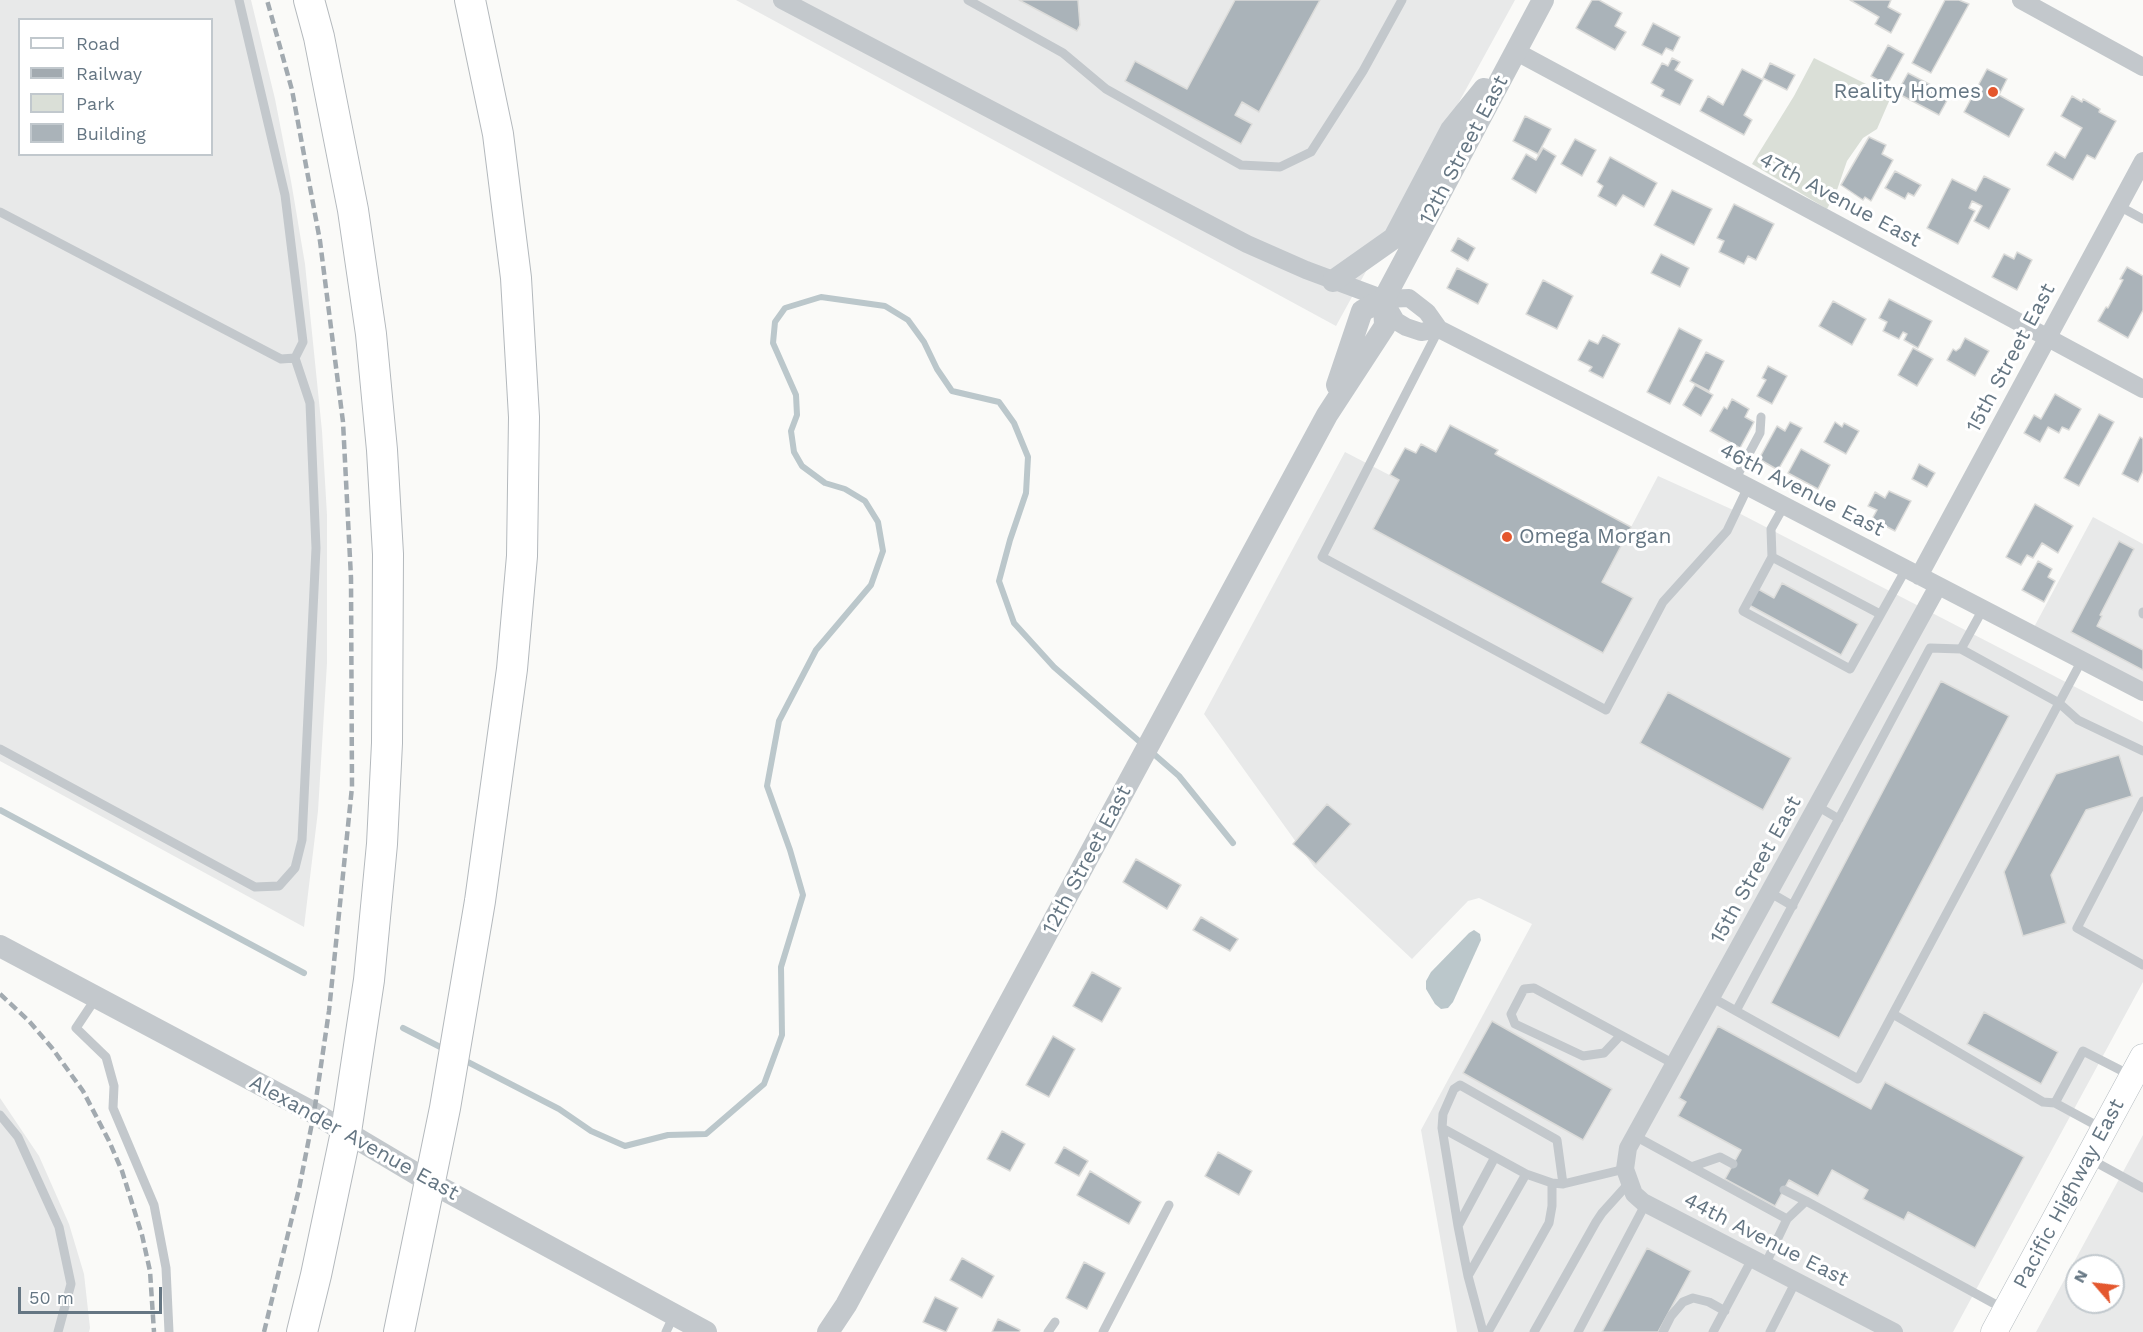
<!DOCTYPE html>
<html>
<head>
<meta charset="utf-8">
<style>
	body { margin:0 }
	#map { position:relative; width:2143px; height:1332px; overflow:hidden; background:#fafaf8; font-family:"Work Sans",sans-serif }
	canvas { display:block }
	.legend { position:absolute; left:18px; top:18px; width:195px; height:138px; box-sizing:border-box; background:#fff; border:2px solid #c1c8cd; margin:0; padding:8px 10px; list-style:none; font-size:18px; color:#657683 }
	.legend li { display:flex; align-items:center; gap:12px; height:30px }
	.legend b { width:30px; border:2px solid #c1c8cd }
	.north { position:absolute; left:2065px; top:1254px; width:60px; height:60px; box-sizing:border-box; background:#fff; border:2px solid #c1c8cd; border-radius:50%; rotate:298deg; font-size:16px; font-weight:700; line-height:24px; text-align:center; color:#657683 }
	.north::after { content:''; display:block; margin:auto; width:21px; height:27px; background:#e4572e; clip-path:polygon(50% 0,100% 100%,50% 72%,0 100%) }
	.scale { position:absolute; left:18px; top:1287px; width:144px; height:27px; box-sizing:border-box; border:3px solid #657683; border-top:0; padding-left:8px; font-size:18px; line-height:21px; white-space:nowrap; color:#657683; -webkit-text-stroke:4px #fff; paint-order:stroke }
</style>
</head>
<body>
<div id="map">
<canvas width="2143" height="1332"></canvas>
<ul class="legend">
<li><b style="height:8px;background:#fff"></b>Road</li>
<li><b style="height:8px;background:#a2aab0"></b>Railway</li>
<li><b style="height:16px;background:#dadfd7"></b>Park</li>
<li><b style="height:16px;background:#aab3b9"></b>Building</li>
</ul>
<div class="north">N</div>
<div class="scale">50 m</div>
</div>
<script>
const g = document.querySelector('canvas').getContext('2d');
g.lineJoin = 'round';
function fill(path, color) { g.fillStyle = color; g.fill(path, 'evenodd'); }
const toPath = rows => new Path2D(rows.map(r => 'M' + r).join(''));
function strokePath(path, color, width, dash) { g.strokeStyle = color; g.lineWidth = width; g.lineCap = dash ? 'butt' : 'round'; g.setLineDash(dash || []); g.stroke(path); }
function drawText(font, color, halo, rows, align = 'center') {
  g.font = font + ' "Work Sans",sans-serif'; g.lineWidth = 6; g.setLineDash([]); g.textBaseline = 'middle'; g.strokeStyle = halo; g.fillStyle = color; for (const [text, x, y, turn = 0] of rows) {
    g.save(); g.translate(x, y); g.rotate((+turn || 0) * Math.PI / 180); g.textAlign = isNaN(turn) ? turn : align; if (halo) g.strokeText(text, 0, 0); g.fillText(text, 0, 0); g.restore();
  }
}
fill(toPath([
	[0,0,251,0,275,99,291,181,305,264,322,431,327,515,327,663,318,811,304,927,0,761],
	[20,20,212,20,212,154,20,154],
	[736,0,1515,0,1336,326],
	[1345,452,1399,480,1373,529,1603,653,1633,598,1602,582,1658,476,1731,509,2143,722,2143,982,1953,1332,1457,1332,1421,1130,1532,924,1479,898,1468,901,1412,959,1314,867,1204,714],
	[2093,517,2143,544,2143,684,2033,629],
	[0,1098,39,1156,69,1224,84,1274,90,1328,89,1332,0,1332],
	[2143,1135,2143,1332,2036,1332],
	[2077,1266,2113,1266,2113,1302,2077,1302]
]), '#e8e9e9');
fill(toPath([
	[1814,58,1874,88,1890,99,1877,129,1863,138,1847,161,1837,190,1827,209,1752,164,1794,96]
]), '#dadfd7');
fill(toPath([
	[1474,930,1480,934,1481,940,1453,1002,1448,1008,1441,1009,1435,1004,1426,989,1426,981,1431,972,1469,933]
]), '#bbc7cb');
strokePath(toPath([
	[0,810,304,973],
	[403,1028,448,1051],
	[462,1059,559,1109,591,1131,625,1146,668,1135,706,1134,764,1084,782,1035,781,967,803,895,790,850,767,786,779,721,816,650,871,585,883,551,878,522,865,501,845,489,825,483,802,466,794,452,791,431,797,415,796,395,773,343,775,322,785,308,821,297,885,306,908,320,924,342,937,369,952,391,999,402,1014,423,1028,457,1026,493,1010,540,999,581,1014,623,1054,667,1179,776,1233,843]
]), '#bbc7cb', 6);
const building = toPath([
	[1019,0,1078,0,1080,25,1077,31,1019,0],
	[1235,0,1320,0,1259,112,1242,102,1235,115,1252,124,1241,144,1125,81,1135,61,1187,89,1235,0],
	[1592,0,1599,0,1622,13,1615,26,1626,32,1615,50,1576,28,1592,0],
	[1850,0,1891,0,1888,7,1901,14,1891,33,1875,24,1879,17,1850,0],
	[1945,0,1959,0,1969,4,1931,73,1912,63,1945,0],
	[1653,23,1680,37,1673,51,1666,48,1662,55,1642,45,1653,23],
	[1888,45,1904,54,1887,85,1871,76,1888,45],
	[1672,58,1680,62,1675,70,1693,80,1680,105,1661,96,1664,90,1651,83,1662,63,1668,66,1672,58],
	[1770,63,1795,75,1787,90,1763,78,1770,63],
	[1742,69,1763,80,1744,115,1752,120,1744,135,1700,111,1708,96,1723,105,1742,69],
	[1987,69,2007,79,1999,95,2024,109,2009,137,1964,112,1987,69],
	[1908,73,1950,95,1939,115,1897,93,1908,73],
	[2072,96,2082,102,2083,99,2100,109,2099,112,2116,121,2095,159,2087,155,2073,180,2047,165,2055,152,2065,158,2082,128,2061,116,2072,96],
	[1525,116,1551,129,1538,154,1513,141,1525,116],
	[1869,137,1886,145,1882,154,1893,160,1871,201,1865,197,1863,200,1841,185,1869,137],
	[1575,139,1596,150,1582,176,1561,164,1575,139],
	[1543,148,1556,156,1536,193,1512,179,1526,154,1536,160,1543,148],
	[1610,157,1657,183,1644,207,1623,195,1616,206,1598,196,1603,186,1597,182,1610,157],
	[1895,171,1921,185,1914,196,1908,193,1905,199,1885,188,1895,171],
	[1984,176,2010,189,1989,229,1974,221,1982,206,1972,201,1969,208,1975,211,1958,244,1927,228,1952,179,1976,191,1984,176],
	[1672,190,1712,209,1694,245,1654,225,1672,190],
	[1734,204,1774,224,1756,260,1748,256,1744,264,1719,252,1724,241,1717,238,1734,204],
	[1458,238,1475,248,1468,261,1451,251,1458,238],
	[2017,252,2032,260,2017,290,1992,277,2004,254,2014,259,2017,252],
	[1661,254,1689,268,1680,287,1651,273,1661,254],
	[2127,267,2143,276,2143,310,2128,338,2098,321,2106,307,2108,308,2123,280,2120,279,2127,267],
	[1457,268,1488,284,1478,304,1447,288,1457,268],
	[1543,280,1573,296,1557,329,1526,314,1543,280],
	[1889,299,1932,321,1918,348,1904,340,1907,334,1903,332,1899,339,1883,331,1887,322,1879,318,1889,299],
	[1833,301,1866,319,1852,345,1819,326,1833,301],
	[1679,328,1702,340,1670,404,1647,392,1679,328],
	[1603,335,1620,344,1603,378,1589,371,1592,367,1578,360,1589,340,1598,344,1603,335],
	[1965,338,1989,351,1975,376,1947,360,1953,349,1956,351,1960,348,1965,338],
	[1913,348,1933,359,1917,386,1898,375,1913,348],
	[1706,352,1724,361,1709,391,1690,381,1706,352],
	[1768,366,1787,376,1772,404,1757,396,1766,380,1762,378,1768,366],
	[1695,385,1713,395,1701,416,1683,405,1695,385],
	[2055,394,2081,409,2069,430,2062,427,2059,433,2048,427,2040,442,2024,433,2034,415,2041,419,2055,394],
	[1732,399,1749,409,1745,417,1754,422,1740,448,1710,431,1724,407,1727,409,1732,399],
	[2099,414,2114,422,2079,486,2064,478,2099,414],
	[1790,422,1802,428,1778,470,1759,459,1777,426,1785,431,1790,422],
	[1835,422,1842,427,1844,423,1859,431,1846,454,1824,442,1835,422],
	[1450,425,1498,450,1495,454,1631,527,1602,582,1633,598,1603,653,1373,529,1399,480,1390,475,1405,448,1416,453,1421,444,1436,452,1450,425],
	[2140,437,2143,439,2143,471,2138,482,2122,474,2140,437],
	[1801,449,1830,465,1818,489,1788,473,1801,449],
	[1919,464,1935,473,1927,487,1912,479,1919,464],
	[1889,491,1911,501,1895,531,1872,519,1877,510,1868,506,1875,492,1885,498,1889,491],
	[2035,504,2073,526,2058,553,2042,543,2033,558,2027,555,2021,565,2006,557,2035,504],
	[2119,541,2134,549,2100,615,2102,616,2097,626,2143,650,2143,670,2071,632,2119,541],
	[2038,561,2052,569,2048,577,2055,581,2044,602,2022,590,2038,561],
	[1782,583,1858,624,1841,655,1749,605,1758,589,1774,598,1782,583],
	[1941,681,2009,716,1839,1038,1771,1003,1941,681],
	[1668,692,1791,758,1763,810,1640,743,1668,692],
	[2119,755,2132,796,2086,810,2051,875,2066,923,2023,936,2004,872,2056,774,2119,755],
	[1327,804,1351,824,1316,864,1293,844,1327,804],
	[1136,859,1181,885,1167,909,1123,882,1136,859],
	[1201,917,1238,939,1230,951,1193,930,1201,917],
	[1092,972,1121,988,1102,1022,1073,1006,1092,972],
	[1984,1012,2058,1052,2041,1084,1967,1044,1984,1012],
	[1492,1021,1612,1089,1583,1140,1463,1073,1492,1021],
	[1718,1026,1871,1109,1885,1082,2024,1157,1975,1248,1908,1212,1904,1220,1863,1199,1868,1190,1832,1170,1818,1196,1789,1180,1775,1206,1725,1179,1741,1150,1678,1116,1686,1102,1679,1098,1718,1026],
	[1053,1036,1075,1049,1049,1097,1026,1085,1053,1036],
	[1002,1131,1025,1144,1010,1171,987,1159,1002,1131],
	[1064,1147,1088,1161,1079,1176,1055,1163,1064,1147],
	[1218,1152,1252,1171,1239,1195,1205,1176,1218,1152],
	[1090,1171,1141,1202,1129,1224,1077,1195,1090,1171],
	[1647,1248,1691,1271,1658,1332,1602,1332,1647,1248],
	[962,1258,994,1276,982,1298,950,1280,962,1258],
	[1084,1262,1105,1273,1087,1309,1066,1298,1084,1262],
	[935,1297,958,1308,946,1332,923,1322,935,1297],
	[998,1319,1020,1330,1019,1332,992,1332,998,1319]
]);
fill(building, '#aab3b9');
strokePath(building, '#dcdcda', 1.5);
const secondary = toPath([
	[1994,1332,2143,1057]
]);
const trunk = toPath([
	[302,1332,316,1275,346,1132,369,980,382,844,387,743,388,554,382,450,371,334,353,210,319,37,309,0],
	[399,1332,445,1108,480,901,512,669,522,556,524,417,516,278,498,134,470,0]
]);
strokePath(secondary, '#b3babf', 27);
strokePath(trunk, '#b4b9bd', 32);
strokePath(toPath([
	[968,0,1063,53,1106,89,1241,165,1280,167,1311,152,1363,71,1402,0],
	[2119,206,2143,219],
	[0,212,281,359,295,358,303,342,285,195,239,0],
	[1439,329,1322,557,1606,710,1663,602,1727,531,1748,487],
	[1735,480,1760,433,1761,417],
	[1772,557,1771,529,1784,506],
	[2143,612,2143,614],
	[1880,614,1772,557,1743,611,1850,669,1906,569],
	[1961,649,1983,609],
	[0,749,255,887,279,886,295,868,302,840,316,548,310,403,295,358],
	[2143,801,2077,928,2143,965],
	[1817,806,1839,819],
	[1769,892,1793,906],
	[1711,997,1858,1079,2082,660],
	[96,998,76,1028,106,1057,114,1086,113,1108,154,1205,166,1268,169,1332],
	[1736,1011,1930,648,1961,649,2059,703,2078,720,2143,751],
	[1893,1014,2043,1102,2055,1103,2083,1051,2132,1076],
	[1620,1036,1604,1053,1583,1056,1515,1024,1511,1014,1524,989,1534,988,1674,1064],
	[2055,1103,2103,1129],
	[0,1115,18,1137,59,1227,71,1284,58,1332],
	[1442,1128,1526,1174,1552,1183,1563,1184,1625,1169],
	[1635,1136,1787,1219],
	[2090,1159,2143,1188],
	[1691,1167,1720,1157,1733,1164],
	[1784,1190,1806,1201],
	[1458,1226,1495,1157],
	[1765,1265,1787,1219,1806,1201,2004,1309],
	[1468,1276,1526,1174],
	[666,1332,674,1315],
	[1048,1332,1055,1322],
	[1103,1332,1169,1205],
	[1483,1332,1468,1276,1458,1226,1442,1128,1443,1114,1454,1089,1460,1085,1557,1140,1563,1184],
	[1488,1332,1549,1223,1552,1206,1552,1183],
	[1534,1332,1596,1222,1602,1213,1629,1183],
	[1578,1332,1646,1203],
	[1663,1332,1671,1316,1683,1302,1693,1298,1709,1302,1725,1311],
	[1713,1332,1752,1259],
	[1770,1332,1796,1281]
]), '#c3c8cc', 9);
strokePath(toPath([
	[782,0,1247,244,1306,270,1384,299,1409,298,1427,312,1439,329,1735,480,2143,692],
	[2021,0,2143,67],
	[1515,51,2143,389],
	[1384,300,1396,321,1406,327,1421,332,1439,329],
	[1919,576,2143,161],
	[1894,1332,1643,1202,1634,1194,1625,1169,1628,1148,1938,586]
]), '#c3c8cc', 18);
strokePath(toPath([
	[1333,281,1394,238,1451,130,1484,89],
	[1337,385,1362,311,1384,299,1543,0],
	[0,946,314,1113,430,1182,706,1332],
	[828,1332,846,1305,1327,415,1385,326,1384,299]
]), '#c3c8cc', 22);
strokePath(secondary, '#fff', 26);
strokePath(trunk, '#fff', 30);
strokePath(toPath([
	[0,994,29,1021,52,1048,83,1091,109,1141,122,1171,142,1235,150,1271,154,1332],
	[264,1332,299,1189,314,1113,329,1011,352,787,351,578,343,422,320,241,292,90,267,0]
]), '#a2aab0', 4.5, [9, 4.5]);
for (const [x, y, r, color] of [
	[1993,92,6,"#e4572e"],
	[1507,537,6,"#e4572e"]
]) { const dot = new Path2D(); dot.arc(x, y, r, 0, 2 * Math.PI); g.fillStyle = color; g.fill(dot); strokePath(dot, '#fff', 2); }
drawText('21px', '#657683', '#fff', [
	["Reality Homes",1981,92],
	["Omega Morgan",1519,537,"left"]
], 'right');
drawText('21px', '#657683', '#fff', [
	["12th Street East",1464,150,-62],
	["47th Avenue East",1840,200,28],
	["15th Street East",2011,358,-62],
	["46th Avenue East",1802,490,27],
	["12th Street East",1087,860,-62],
	["15th Street East",1756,870,-61],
	["Alexander Avenue East",354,1138,29],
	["Pacific Highway East",2069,1194,-62],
	["44th Avenue East",1766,1240,27]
]);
</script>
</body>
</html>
